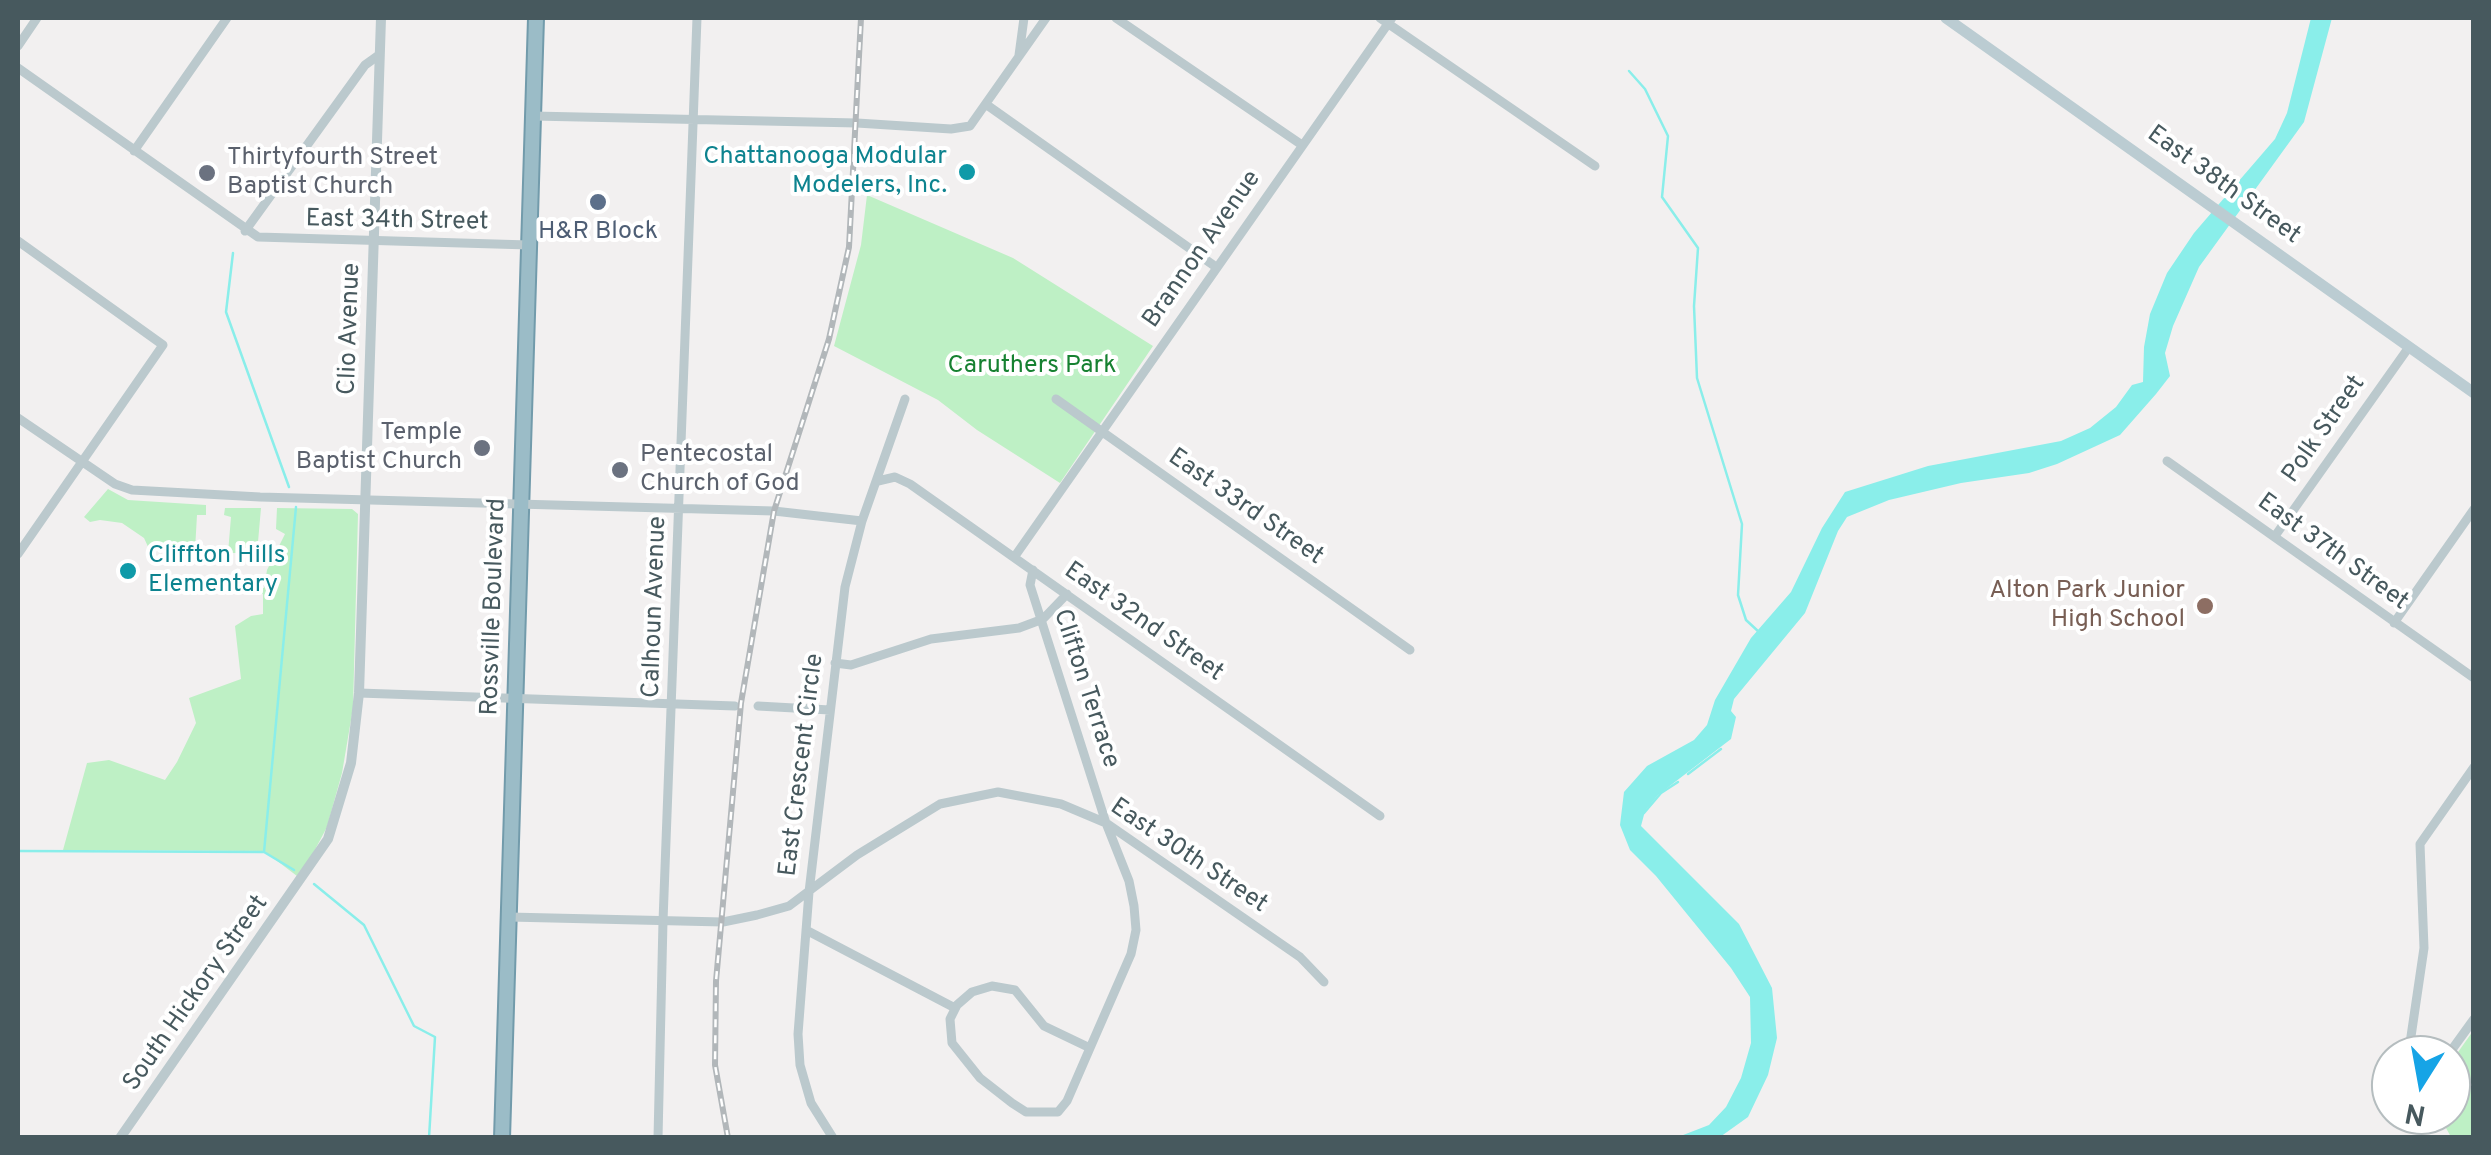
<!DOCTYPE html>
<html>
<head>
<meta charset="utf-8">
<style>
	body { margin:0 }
	#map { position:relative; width:2491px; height:1155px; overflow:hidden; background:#f2f0f0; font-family:Overpass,sans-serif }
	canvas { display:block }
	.frame { position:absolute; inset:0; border:20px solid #47595e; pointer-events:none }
	.north { position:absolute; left:2371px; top:1035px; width:100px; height:100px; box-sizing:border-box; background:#fff; border:2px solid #b5bdbf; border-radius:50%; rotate:191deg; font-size:28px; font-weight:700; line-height:40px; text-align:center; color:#47595e }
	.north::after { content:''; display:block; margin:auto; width:35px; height:45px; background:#16a4e6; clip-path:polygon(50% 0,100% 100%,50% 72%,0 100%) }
</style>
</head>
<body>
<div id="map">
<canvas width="2491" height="1155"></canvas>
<div class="frame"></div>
<div class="north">N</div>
</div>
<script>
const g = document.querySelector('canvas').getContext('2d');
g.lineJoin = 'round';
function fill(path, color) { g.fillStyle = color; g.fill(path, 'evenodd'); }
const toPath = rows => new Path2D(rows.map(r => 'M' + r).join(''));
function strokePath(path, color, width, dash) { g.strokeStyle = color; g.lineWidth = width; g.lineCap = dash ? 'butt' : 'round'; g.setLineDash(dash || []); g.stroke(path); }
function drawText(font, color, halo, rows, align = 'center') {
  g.font = font + ' Overpass,sans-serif'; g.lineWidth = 8; g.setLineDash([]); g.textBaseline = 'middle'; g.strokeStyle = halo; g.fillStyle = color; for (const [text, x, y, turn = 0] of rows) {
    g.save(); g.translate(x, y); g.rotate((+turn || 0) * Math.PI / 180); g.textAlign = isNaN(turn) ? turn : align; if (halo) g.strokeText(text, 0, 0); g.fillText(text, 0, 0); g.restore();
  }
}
fill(toPath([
	[867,195,1013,258,1153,346,1060,483,977,430,938,400,834,346,861,245],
	[108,489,128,500,206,505,206,515,197,515,195,550,150,551,144,538,122,523,100,520,90,522,84,517],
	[225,508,261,508,258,542,248,553,228,553,231,517,224,515],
	[277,508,352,509,358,514,353,708,342,773,327,827,309,861,297,876,264,851,63,850,87,763,109,760,165,780,177,762,196,723,189,698,241,679,235,626,251,616,263,614,263,594,252,594,253,588,264,588,267,570,285,534,276,529],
	[2473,1031,2473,1137,2451,1137,2441,1119,2442,1115,2451,1115,2451,1062]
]), '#bef0c5');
fill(toPath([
	[2311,18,2332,18,2304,122,2199,267,2173,326,2165,353,2170,376,2156,394,2120,435,2057,464,2029,473,1961,483,1889,500,1847,517,1838,531,1805,613,1734,699,1731,711,1736,717,1731,739,1658,795,1645,811,1641,826,1739,924,1772,988,1777,1038,1768,1075,1748,1117,1720,1137,1678,1137,1709,1125,1726,1107,1741,1078,1751,1043,1750,997,1731,968,1656,876,1630,850,1620,825,1624,792,1647,766,1694,740,1707,725,1715,700,1751,638,1791,592,1822,528,1845,492,1928,466,2061,441,2090,428,2116,407,2132,385,2143,382,2144,347,2150,314,2167,273,2194,233,2275,139,2287,113]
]), '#8aeeea');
strokePath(toPath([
	[1629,71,1645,89,1668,136,1662,197,1698,248,1694,306,1697,378,1742,524,1738,595,1746,620,1759,632],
	[233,253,226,312,289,487],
	[1688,774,1721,749],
	[1644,813,1661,793,1678,782],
	[18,851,264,852,294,870],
	[264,852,296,507],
	[314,884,364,925,414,1026,435,1037,429,1138]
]), '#8aeeea', 2.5);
const trunk = toPath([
	[502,1138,536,18]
]);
strokePath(trunk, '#729bab', 18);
strokePath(toPath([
	[1116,18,1302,145],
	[1380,18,1595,166],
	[18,46,37,18],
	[1019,55,1024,18],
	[18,68,258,237,529,245],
	[987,105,1216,267],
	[533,116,857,123,951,129,970,126,1046,18],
	[134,151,227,18],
	[245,231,365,65,379,55],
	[18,241,163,345,18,554],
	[1056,399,1410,650],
	[18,418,115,484,132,490,260,497,774,511,862,521],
	[2167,461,2474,678],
	[878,481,895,477,910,484,1380,816],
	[2275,536,2409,347],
	[1015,556,1392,18],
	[1033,570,1030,585,1106,823,1129,881,1134,906,1136,930,1131,954,1090,1048],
	[2394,623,2474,509],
	[835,663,851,665,931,639,1019,628,1043,619,1067,594],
	[359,693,735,706],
	[758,706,830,710],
	[509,917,723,922,757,915,789,906,857,855,940,804,998,792,1061,804,1106,823,1300,957,1324,982],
	[806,930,955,1008],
	[992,986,1015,990,1044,1026,1090,1048,1067,1101,1058,1112,1026,1112,1012,1103,980,1078,952,1043,950,1019,957,1005,972,992,992,986],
	[2417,1055,2409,1050,2424,948,2420,844,2474,767],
	[2448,1055,2474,1019],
	[658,1138,663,921,697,18],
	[833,1138,811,1103,800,1065,798,1034,809,892,845,587,862,521,905,399]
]), '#bbc9cd', 9);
strokePath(toPath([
	[120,1138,328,839,351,763,359,693,381,18]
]), '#bbc9cd', 10);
strokePath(toPath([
	[1946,18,2474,393]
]), '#bbccd2', 11);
strokePath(trunk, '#9bbcc7', 14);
const rail = toPath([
	[728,1138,715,1065,716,981,741,703,774,511,829,339,849,247,861,18]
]);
strokePath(rail, '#b2b7ba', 6);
strokePath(rail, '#fff', 2.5, [8]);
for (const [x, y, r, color] of [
	[967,172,10,"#0f9aa8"],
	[207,173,10,"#6b7280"],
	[598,202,10,"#5c6f8a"],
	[482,448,10,"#6b7280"],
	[620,470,10,"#6b7280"],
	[128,571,10,"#0f9aa8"],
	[2205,606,10,"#8d6e63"]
]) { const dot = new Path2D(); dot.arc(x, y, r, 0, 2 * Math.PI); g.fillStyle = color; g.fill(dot); strokePath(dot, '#fff', 4); }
drawText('25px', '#0d838f', '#fff', [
	["Chattanooga Modular",947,158],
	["Modelers, Inc.",947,187],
	["Cliffton Hills",148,557,"left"],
	["Elementary",148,586,"left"]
], 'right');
drawText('25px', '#5b616d', '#fff', [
	["Thirtyfourth Street",227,159],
	["Baptist Church",227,188],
	["Temple",462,434,"right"],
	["Baptist Church",462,463,"right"],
	["Pentecostal",640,456],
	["Church of God",640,485]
], 'left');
drawText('25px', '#47595e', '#fff', [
	["East 38th Street",2223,186,36],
	["East 34th Street",397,222,1],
	["Brannon Avenue",1203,250,-55],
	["Clio Avenue",351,329,-88],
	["Polk Street",2325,430,-55],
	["East 33rd Street",1245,508,35],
	["East 37th Street",2332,553,36],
	["Rossville Boulevard",495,607,-88],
	["Calhoun Avenue",656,607,-88],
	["East 32nd Street",1143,623,35],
	["Clifton Terrace",1085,689,72],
	["East Crescent Circle",803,765,-83],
	["East 30th Street",1188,857,34],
	["South Hickory Street",197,994,-55]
]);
drawText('25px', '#4e5e75', '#fff', [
	["H&R Block",598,233]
]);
drawText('25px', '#168131', '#fff', [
	["Caruthers Park",1032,367]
]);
drawText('25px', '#785e54', '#fff', [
	["Alton Park Junior",2185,592],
	["High School",2185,621]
], 'right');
</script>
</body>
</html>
